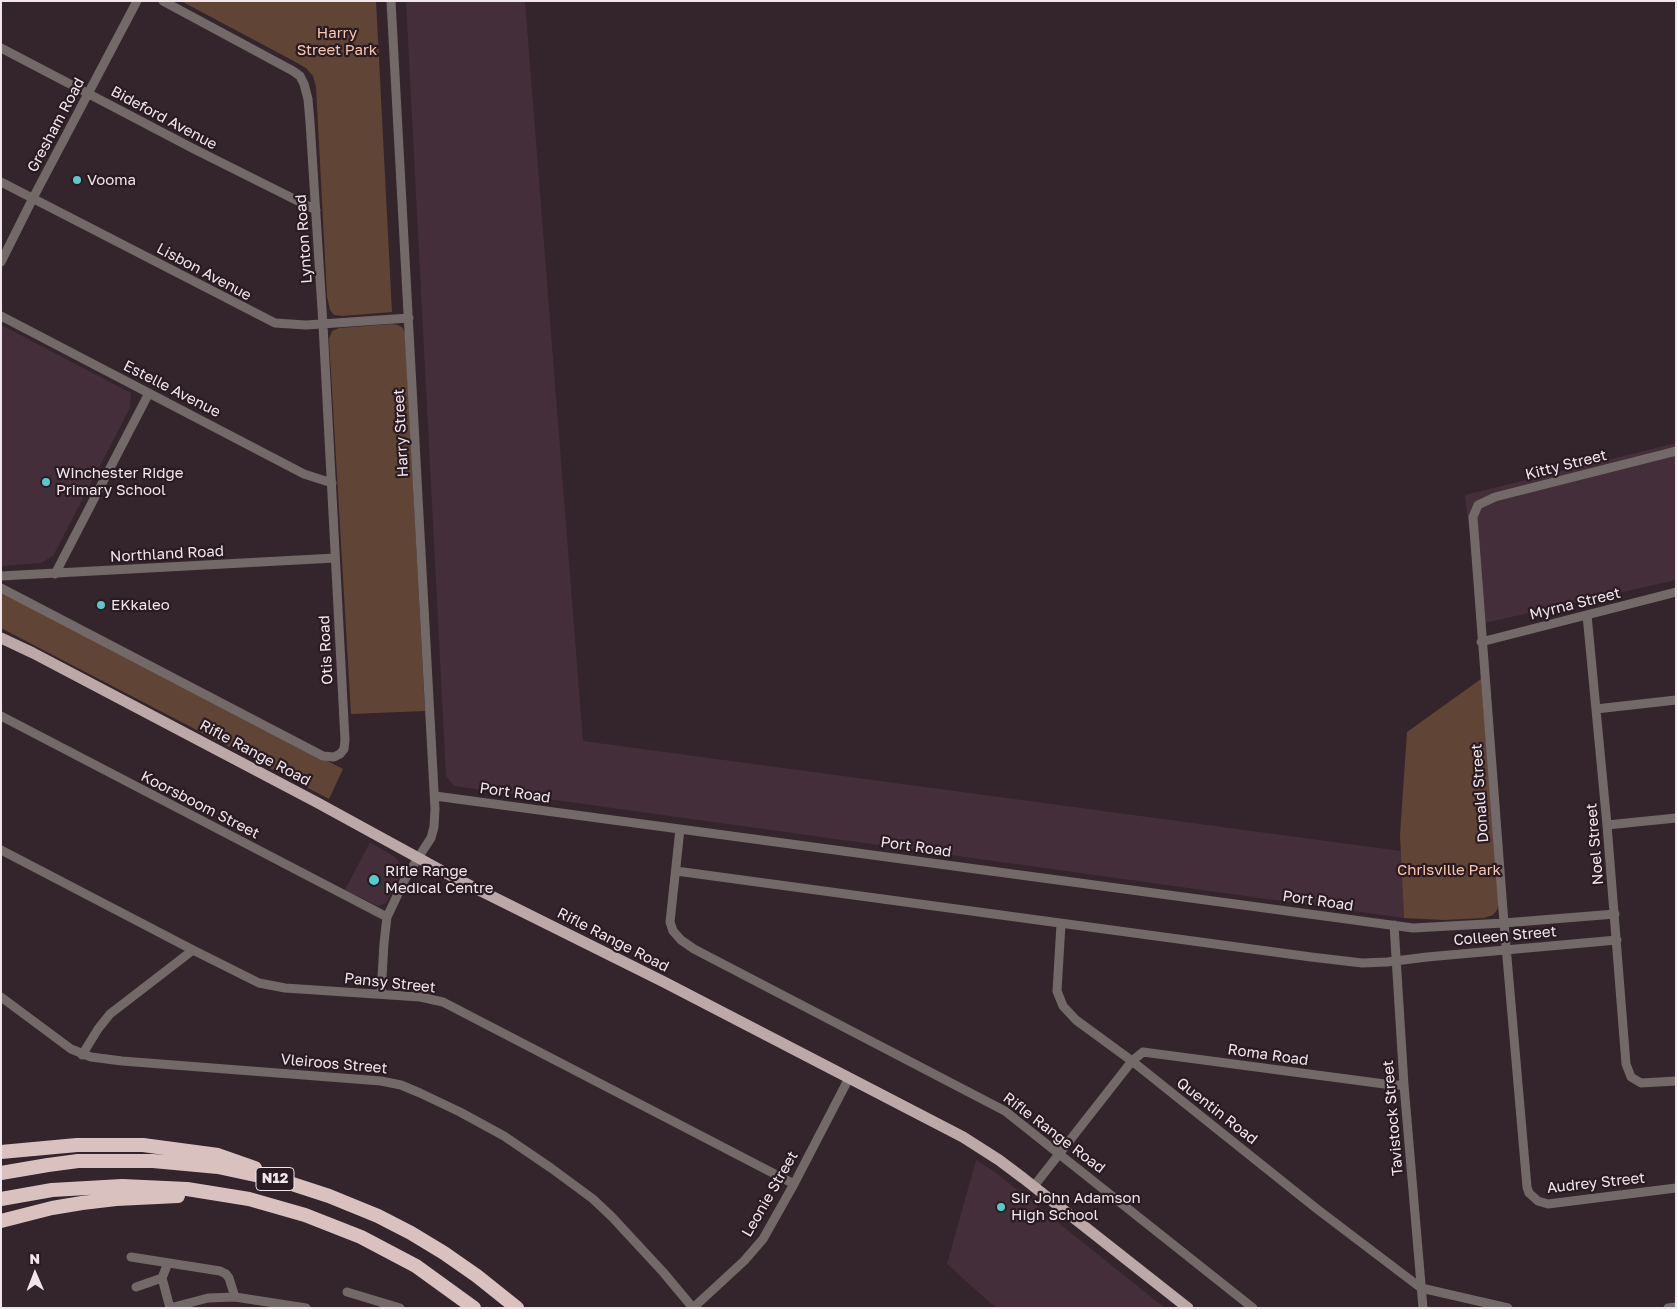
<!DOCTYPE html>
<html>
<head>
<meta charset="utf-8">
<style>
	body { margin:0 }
	#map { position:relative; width:1677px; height:1309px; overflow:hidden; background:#34242c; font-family:"Golos Text",sans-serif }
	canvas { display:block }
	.frame { position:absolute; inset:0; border:2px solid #f1e6eb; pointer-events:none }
	.north { position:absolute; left:10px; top:1249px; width:50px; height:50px; -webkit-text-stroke:4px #2a1b22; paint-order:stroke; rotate:359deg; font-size:14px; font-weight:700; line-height:20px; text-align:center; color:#f1e6eb }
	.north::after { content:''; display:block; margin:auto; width:18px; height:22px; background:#f1e6eb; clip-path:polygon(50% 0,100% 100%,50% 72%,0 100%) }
</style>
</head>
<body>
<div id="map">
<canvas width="1677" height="1309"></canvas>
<div class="frame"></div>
<div class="north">N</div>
</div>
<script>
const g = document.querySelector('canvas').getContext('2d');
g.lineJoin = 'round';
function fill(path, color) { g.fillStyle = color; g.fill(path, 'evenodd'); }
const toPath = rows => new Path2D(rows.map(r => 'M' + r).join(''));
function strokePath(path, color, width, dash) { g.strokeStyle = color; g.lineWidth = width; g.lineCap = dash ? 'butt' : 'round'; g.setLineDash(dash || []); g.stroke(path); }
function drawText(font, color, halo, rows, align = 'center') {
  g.font = font + ' "Golos Text",sans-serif'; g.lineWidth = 4.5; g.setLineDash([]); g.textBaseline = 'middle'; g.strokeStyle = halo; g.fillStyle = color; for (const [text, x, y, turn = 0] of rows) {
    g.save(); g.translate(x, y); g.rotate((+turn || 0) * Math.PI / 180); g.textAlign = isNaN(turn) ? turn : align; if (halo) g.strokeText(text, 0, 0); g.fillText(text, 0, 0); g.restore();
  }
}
fill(toPath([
	[406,1,525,1,583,741,1401,851,1404,918,454,786,446,776],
	[1,325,131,393,130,408,53,556,41,563,1,566],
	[1676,443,1676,580,1480,624,1465,495],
	[370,842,395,857,404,869,386,903,378,906,345,890],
	[976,1160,995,1172,1165,1308,996,1308,947,1264]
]), '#442e39');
fill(toPath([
	[181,1,376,1,392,312,342,316,334,315,330,310,327,296,316,87,313,76,306,68,290,59],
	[392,324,398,325,403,328,405,334,425,711,351,714,329,339,332,331,339,328],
	[1,592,343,769,329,799,1,628],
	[1481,679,1499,904,1497,910,1493,915,1484,918,1444,920,1404,918,1400,835,1407,732]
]), '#604537');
strokePath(toPath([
	[1,48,194,149,316,210],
	[1,182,275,323,306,325,409,318],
	[1,262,33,198,137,1],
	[1,316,304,474,332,483],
	[1676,451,1495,497,1478,505,1473,517,1504,923,1527,1187,1529,1193,1538,1201,1548,1204,1676,1188],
	[55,574,149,393],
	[1,576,335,558],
	[1,588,323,756,334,757,340,754,344,749,345,740,323,325,310,122,308,99,304,84,300,76,293,71,163,1],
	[1587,615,1607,825,1626,1064,1631,1077,1641,1083,1676,1081],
	[1481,642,1676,592],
	[1596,709,1676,700],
	[1,716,387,917],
	[435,796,1413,928,1504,923,1615,914],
	[1607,825,1676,818],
	[680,829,670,922,673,931,681,940,694,949,1005,1111,1253,1308],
	[1,850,193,950,259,983,285,988,420,997,443,1002,794,1184],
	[676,871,1311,957,1362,963,1387,962,1427,957,1617,940],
	[1061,924,1057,991,1063,1006,1076,1020,1132,1061,1317,1209,1421,1288,1508,1308],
	[1394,925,1404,1085,1423,1308],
	[381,994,384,943,387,917,405,879,418,858,431,838,434,827,435,809,391,1],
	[1,997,71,1049,91,1057,122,1061,381,1081,401,1085,420,1093,460,1112,504,1136,551,1168,593,1199,612,1217,663,1272,693,1308],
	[82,1055,98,1029,110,1014,193,950],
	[1034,1186,1132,1061,1143,1052,1392,1085,1404,1085],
	[131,1257,220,1271,226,1274,229,1278,235,1297],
	[162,1278,170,1308],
	[136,1287,162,1278,168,1263],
	[347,1292,400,1308],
	[170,1308,208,1298,235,1297,306,1308],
	[693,1308,744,1261,763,1239,794,1184,849,1078],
	[1668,1308,1676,1307]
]), '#736969', 9);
strokePath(toPath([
	[1,638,33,653,318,803,455,878,664,982,963,1137,999,1160,1023,1178,1188,1308]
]), '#bca8a8', 11);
strokePath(toPath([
	[1,1152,77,1145,143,1145,218,1155,255,1168],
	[1,1173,48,1165,78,1161,153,1161,218,1167,283,1181,329,1196,378,1216,411,1233,444,1253,477,1276,517,1308],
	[1,1199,52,1190,122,1186,187,1189,249,1199,305,1215,361,1237,416,1266,474,1308],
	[1,1221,52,1208,82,1203,116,1199,178,1196]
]), '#d9c1c0', 14);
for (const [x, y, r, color] of [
	[77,180,5,"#52cdcc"],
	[46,482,5,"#52cdcc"],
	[101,605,5,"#52cdcc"],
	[374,880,6,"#52cdcc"],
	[1001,1207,5,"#52cdcc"]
]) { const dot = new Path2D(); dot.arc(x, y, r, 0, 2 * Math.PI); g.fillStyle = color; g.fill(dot); strokePath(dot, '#2a1b22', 2); }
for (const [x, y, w] of [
	[275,1179,38]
]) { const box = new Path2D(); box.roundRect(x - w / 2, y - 11.5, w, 23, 4); g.fillStyle = '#2a1b22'; g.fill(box); strokePath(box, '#f1e6eb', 1); }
drawText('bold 14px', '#f1e6eb', null, [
	["N12",275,1179]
]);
drawText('15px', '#f7c7ae', '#2a1b22', [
	["Harry",337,33],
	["Street Park",337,50],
	["Chrisville Park",1449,870]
]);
drawText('15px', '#f1e6eb', '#2a1b22', [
	["Bideford Avenue",164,118,28],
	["Gresham Road",56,125,-62],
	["Lynton Road",304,239,-94],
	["Lisbon Avenue",204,272,28],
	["Estelle Avenue",172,389,27],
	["Harry Street",401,433,-93],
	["Kitty Street",1566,465,-14],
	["Northland Road",167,554,-3],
	["Myrna Street",1575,604,-14],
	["Otis Road",326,650,-93],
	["Rifle Range Road",255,753,28],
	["Port Road",515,793,8],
	["Donald Street",1480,793,-94],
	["Koorsboom Street",200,805,27],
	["Noel Street",1595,844,-95],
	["Port Road",916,847,8],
	["Port Road",1318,901,8],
	["Colleen Street",1505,936,-5],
	["Rifle Range Road",613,940,27],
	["Pansy Street",390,983,6],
	["Roma Road",1268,1055,8],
	["Vleiroos Street",334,1064,5],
	["Quentin Road",1217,1111,38],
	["Tavistock Street",1393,1118,-95],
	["Rifle Range Road",1054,1133,37],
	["Audrey Street",1596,1183,-6],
	["Leonie Street",770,1194,-60]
]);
drawText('15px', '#f1e6eb', '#2a1b22', [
	["Vooma",87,180],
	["Winchester Ridge",56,473],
	["Primary School",56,490],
	["EKkaleo",111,605],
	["Rifle Range",385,871],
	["Medical Centre",385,888],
	["Sir John Adamson",1011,1198],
	["High School",1011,1215]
], 'left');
</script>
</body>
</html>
